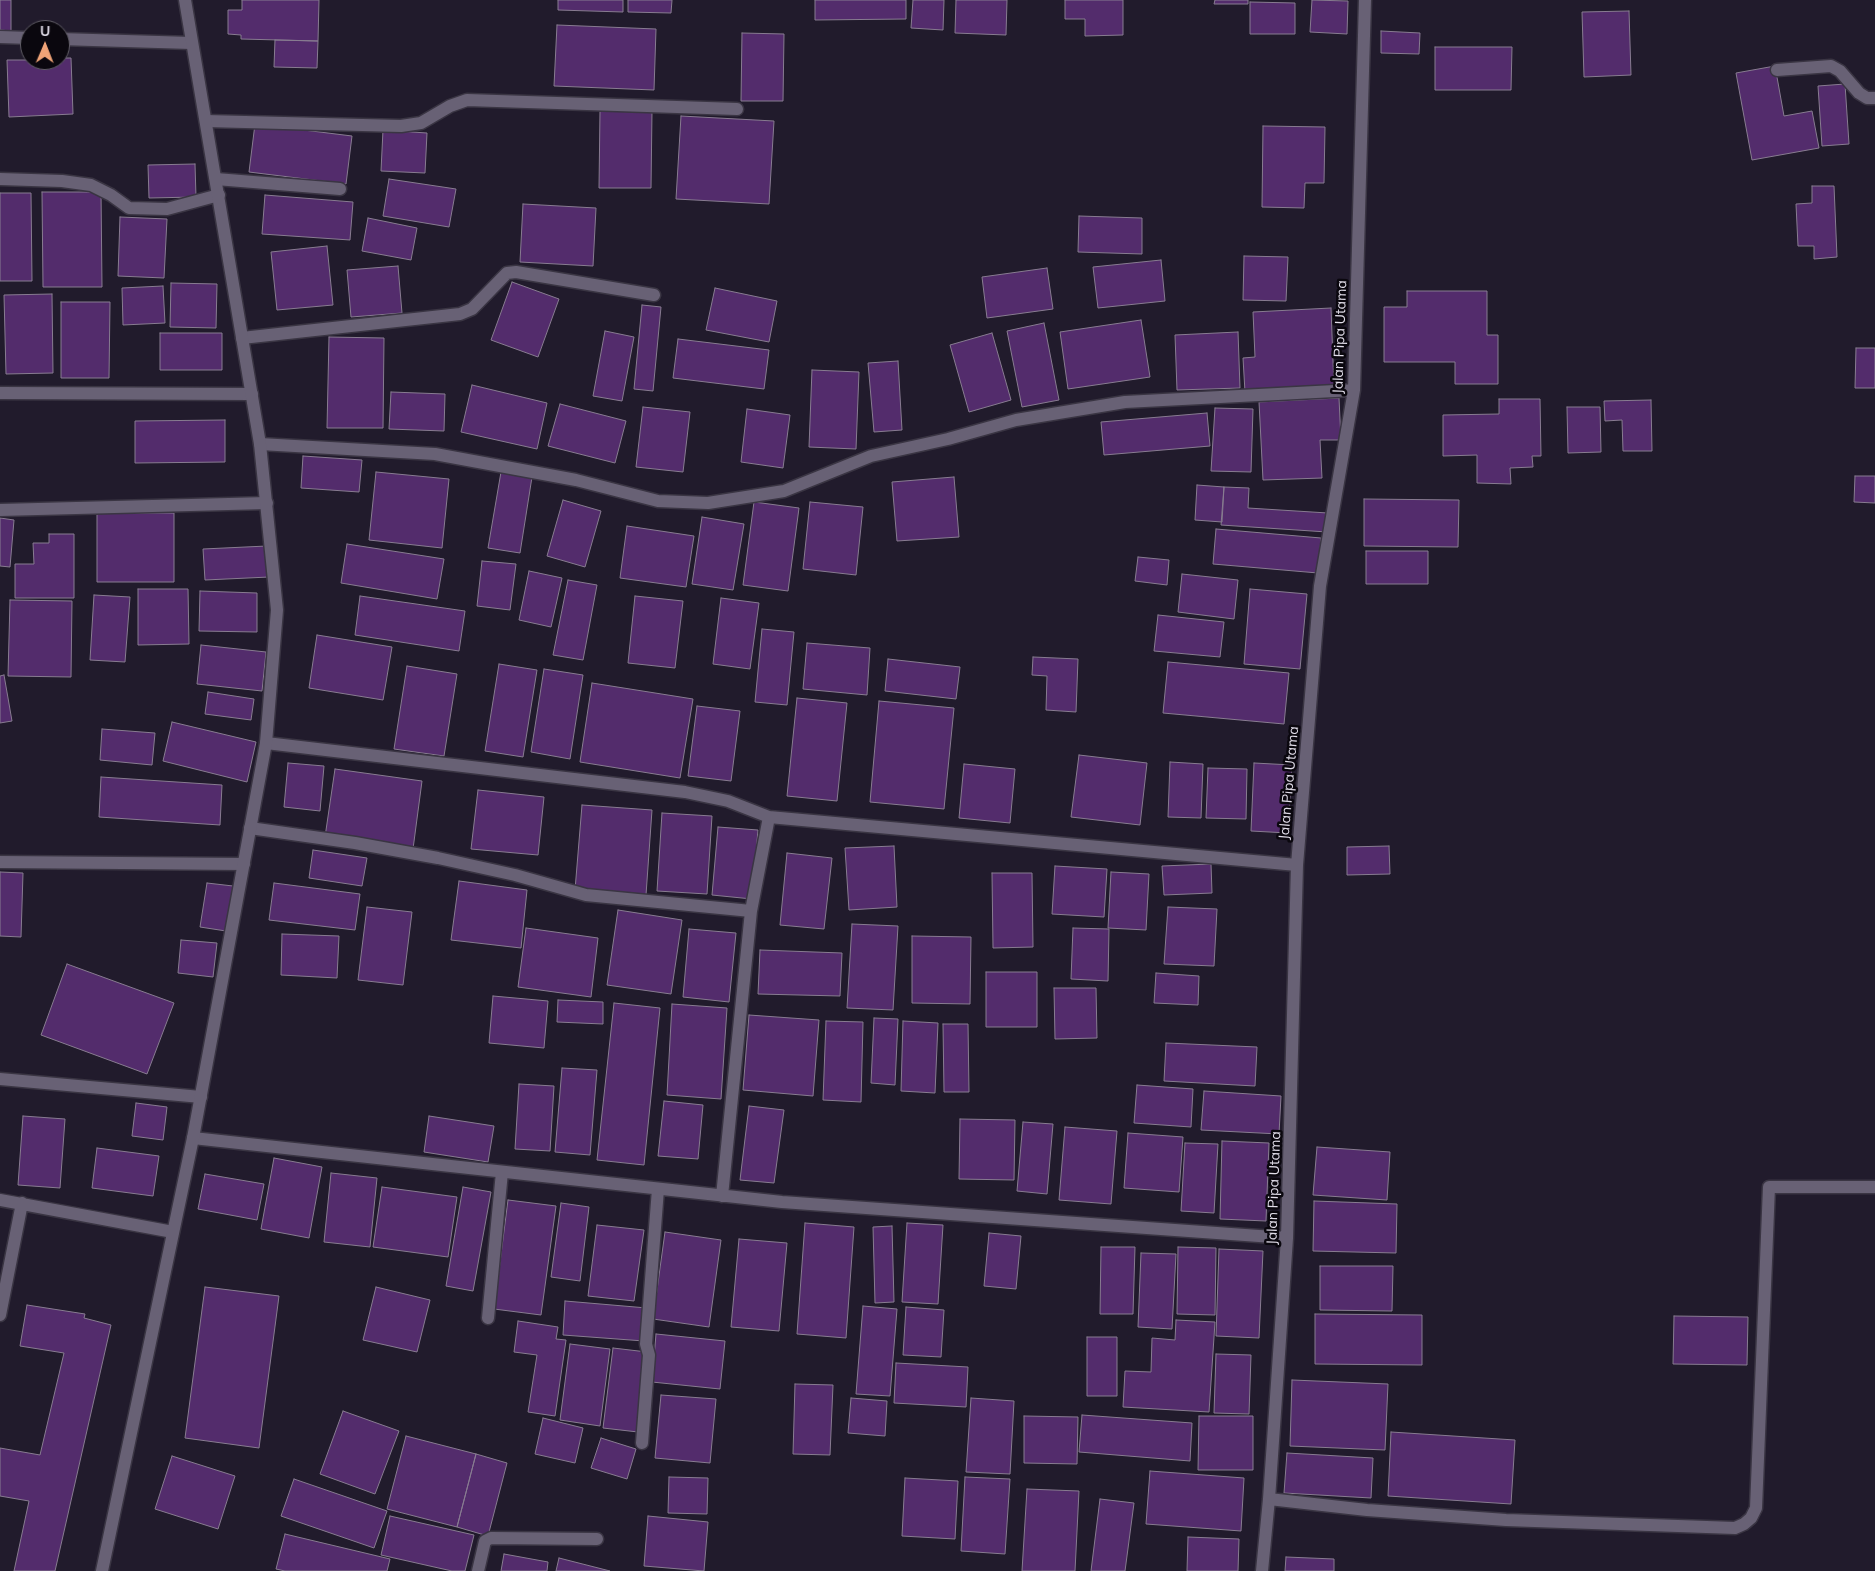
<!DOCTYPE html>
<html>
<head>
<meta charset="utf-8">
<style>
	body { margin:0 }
	#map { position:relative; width:1875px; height:1571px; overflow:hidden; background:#211b2c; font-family:Mulish,sans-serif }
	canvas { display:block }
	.north { position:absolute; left:20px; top:20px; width:50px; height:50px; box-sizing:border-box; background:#0a070e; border:1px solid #605d66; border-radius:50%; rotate:1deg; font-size:14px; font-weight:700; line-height:20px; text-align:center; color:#e1dde9 }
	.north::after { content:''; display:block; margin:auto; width:18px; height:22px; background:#efa377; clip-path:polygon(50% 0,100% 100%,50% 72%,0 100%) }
</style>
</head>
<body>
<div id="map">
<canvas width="1875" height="1571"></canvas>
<div class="north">U</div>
</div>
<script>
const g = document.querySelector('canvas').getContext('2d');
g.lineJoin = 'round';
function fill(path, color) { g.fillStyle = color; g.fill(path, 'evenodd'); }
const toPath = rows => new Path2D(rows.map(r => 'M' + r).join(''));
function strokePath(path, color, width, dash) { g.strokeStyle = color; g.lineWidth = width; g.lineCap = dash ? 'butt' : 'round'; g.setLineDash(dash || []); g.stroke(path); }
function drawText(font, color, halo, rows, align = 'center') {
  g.font = font + ' Mulish,sans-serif'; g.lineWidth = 5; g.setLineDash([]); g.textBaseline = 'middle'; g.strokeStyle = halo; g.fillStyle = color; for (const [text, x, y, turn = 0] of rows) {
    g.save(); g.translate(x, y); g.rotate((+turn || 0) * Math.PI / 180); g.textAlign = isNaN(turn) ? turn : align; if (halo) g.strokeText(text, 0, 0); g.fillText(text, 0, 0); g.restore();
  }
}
const building = toPath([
	[0,0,11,0,11,31,0,30,0,0],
	[242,0,319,0,318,41,241,39,241,35,228,34,228,10,242,10,242,0],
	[558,0,623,0,623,12,558,10,558,0],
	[628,0,672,0,671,13,628,12,628,0],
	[815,0,906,0,906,19,815,20,815,0],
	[913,0,944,0,943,30,911,28,913,0],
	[956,0,1007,0,1006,35,955,33,956,0],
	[1065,0,1123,0,1123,35,1085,36,1085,19,1065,19,1065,0],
	[1215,0,1248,0,1248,4,1214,4,1215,0],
	[1312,0,1348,1,1347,34,1310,32,1312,0],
	[1250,2,1295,3,1295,34,1250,34,1250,2],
	[1629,11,1631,75,1584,77,1582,12,1629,11],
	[557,25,656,29,654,90,554,86,557,25],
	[1381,31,1420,33,1419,54,1381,53,1381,31],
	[742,33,784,34,783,101,741,101,742,33],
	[275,40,318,41,317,68,274,67,275,40],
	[1435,47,1512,47,1511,90,1435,90,1435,47],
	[60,58,71,58,73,114,9,117,7,60,60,60,60,58],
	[1775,66,1784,116,1812,111,1819,148,1752,160,1736,73,1775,66],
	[1845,84,1849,144,1822,146,1818,86,1845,84],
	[600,111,652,111,651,188,599,188,600,111],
	[681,116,774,121,769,204,676,199,681,116],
	[255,124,352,136,346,184,249,172,255,124],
	[1263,126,1325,127,1324,183,1305,183,1304,208,1262,207,1263,126],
	[383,130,427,133,425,173,381,171,383,130],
	[195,164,196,197,149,198,148,165,195,164],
	[389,179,456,189,449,227,383,216,389,179],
	[1812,186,1834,186,1837,257,1814,259,1814,246,1798,246,1796,204,1812,203,1812,186],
	[42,192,101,192,102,287,43,287,42,192],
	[0,193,31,193,32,281,0,281,0,193],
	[265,195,353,202,350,240,262,234,265,195],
	[523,204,596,208,593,266,520,262,523,204],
	[1079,216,1142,218,1142,254,1078,252,1079,216],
	[120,217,167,219,164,278,118,276,120,217],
	[368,218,417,228,411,260,362,251,368,218],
	[327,246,333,305,277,310,271,252,327,246],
	[1244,256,1288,257,1286,301,1243,300,1244,256],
	[1161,260,1165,301,1098,308,1093,267,1161,260],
	[398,266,402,313,351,317,347,270,398,266],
	[1047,268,1053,309,987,318,982,277,1047,268],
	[512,282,559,299,538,357,491,340,512,282],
	[171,283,217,284,216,328,170,327,171,283],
	[163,286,165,323,123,325,122,288,163,286],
	[715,288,777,301,769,342,706,330,715,288],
	[1407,291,1487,291,1487,335,1498,335,1498,384,1455,384,1455,362,1384,362,1384,307,1407,307,1407,291],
	[52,294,53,373,6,374,4,295,52,294],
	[61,302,110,302,109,378,61,378,61,302],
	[642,305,661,307,653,391,634,389,642,305],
	[1331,308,1334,387,1245,392,1243,358,1255,357,1253,312,1331,308],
	[1141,320,1150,377,1068,389,1060,332,1141,320],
	[1044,323,1059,400,1022,407,1007,331,1044,323],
	[605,331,634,337,622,401,593,396,605,331],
	[1238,332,1240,388,1177,390,1175,335,1238,332],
	[160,333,222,333,222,370,160,370,160,333],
	[992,333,1011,400,969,412,950,345,992,333],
	[329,337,384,338,383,428,327,428,329,337],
	[678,339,769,350,764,389,673,378,678,339],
	[1856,348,1875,348,1875,388,1855,388,1856,348],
	[898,361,902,430,874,432,868,363,898,361],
	[812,370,859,372,856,449,809,447,812,370],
	[472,385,547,403,537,449,461,432,472,385],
	[391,392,445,394,444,431,389,429,391,392],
	[1339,398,1341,440,1320,440,1322,478,1263,480,1259,402,1339,398],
	[1499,399,1540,399,1541,456,1532,456,1533,467,1510,468,1511,484,1477,483,1477,455,1443,456,1443,415,1499,414,1499,399],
	[1651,400,1652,451,1623,451,1622,420,1605,421,1604,401,1651,400],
	[560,404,626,421,615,463,548,446,560,404],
	[643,407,690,412,683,472,636,467,643,407],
	[1567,407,1600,407,1601,452,1568,453,1567,407],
	[1215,408,1253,409,1251,472,1211,471,1215,408],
	[747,409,790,415,783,468,741,462,747,409],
	[1207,413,1210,446,1104,455,1101,422,1207,413],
	[225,420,225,462,135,463,135,421,225,420],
	[303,456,362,460,359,492,301,488,303,456],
	[376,472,449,479,442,548,369,540,376,472],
	[501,472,532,477,520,553,488,548,501,472],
	[1855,476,1875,476,1875,503,1854,502,1855,476],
	[954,477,959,537,897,541,892,482,954,477],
	[1197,485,1224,487,1222,522,1195,520,1197,485],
	[1224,487,1249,488,1248,508,1328,513,1327,532,1221,525,1224,487],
	[1364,499,1459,500,1458,547,1364,546,1364,499],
	[563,500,601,511,585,567,547,556,563,500],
	[754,502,799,508,788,591,743,585,754,502],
	[810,502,863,507,856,575,803,569,810,502],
	[97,513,174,513,174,582,97,582,97,513],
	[702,517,744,524,733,590,692,584,702,517],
	[0,518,14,520,10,567,0,566,0,518],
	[627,526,694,536,686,587,620,578,627,526],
	[1216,529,1321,538,1318,573,1213,564,1216,529],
	[49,534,74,534,74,598,15,598,15,564,34,564,33,543,49,543,49,534],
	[347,544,444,559,437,599,341,583,347,544],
	[267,546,269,577,205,580,203,549,267,546],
	[1366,551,1428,551,1428,584,1366,584,1366,551],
	[1138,557,1169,560,1167,585,1135,581,1138,557],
	[482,561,516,564,510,610,477,606,482,561],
	[529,571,562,578,551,627,519,620,529,571],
	[1182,574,1238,580,1234,619,1178,612,1182,574],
	[568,580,597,585,583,660,553,655,568,580],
	[138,589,188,589,189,644,138,645,138,589],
	[1250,589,1307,594,1300,669,1244,664,1250,589],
	[200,591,257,593,257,632,199,631,200,591],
	[94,595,130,597,125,662,90,660,94,595],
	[360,596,465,611,459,651,355,635,360,596],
	[635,596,683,601,675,668,628,663,635,596],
	[721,598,759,603,750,669,713,664,721,598],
	[10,600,72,601,71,677,8,676,10,600],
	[1158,615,1224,622,1220,657,1154,651,1158,615],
	[762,629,794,632,787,705,755,702,762,629],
	[317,635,392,647,383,700,309,688,317,635],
	[807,643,870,648,867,695,803,689,807,643],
	[201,645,266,652,262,691,197,684,201,645],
	[1033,657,1078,659,1076,712,1046,710,1047,676,1032,675,1033,657],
	[888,659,960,667,956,699,885,691,888,659],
	[1168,662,1289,673,1284,724,1163,713,1168,662],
	[499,664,537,670,523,757,485,751,499,664],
	[407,666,457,674,444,756,394,749,407,666],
	[544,669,583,675,570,759,531,752,544,669],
	[4,675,12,721,0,723,0,676,4,675],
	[592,683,693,699,680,778,580,762,592,683],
	[208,692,254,699,251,720,205,714,208,692],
	[797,698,847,703,837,801,787,796,797,698],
	[879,701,954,708,944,809,870,802,879,701],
	[697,706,740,711,731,781,688,776,697,706],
	[172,722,256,742,247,782,163,761,172,722],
	[102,729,155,733,152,765,100,760,102,729],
	[1079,755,1147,763,1140,825,1071,817,1079,755],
	[1170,762,1203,764,1201,818,1168,817,1170,762],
	[288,763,324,766,320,811,284,807,288,763],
	[1254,763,1292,765,1288,833,1251,831,1254,763],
	[964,764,1015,769,1010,823,959,818,964,764],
	[1208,768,1247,769,1246,819,1206,818,1208,768],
	[335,769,422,781,413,849,325,837,335,769],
	[101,777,222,785,220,825,99,817,101,777],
	[478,790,544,797,538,855,471,849,478,790],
	[582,805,652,810,646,895,575,890,582,805],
	[662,813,712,816,707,894,657,891,662,813],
	[718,827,758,830,752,899,712,895,718,827],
	[894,846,897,907,849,910,845,848,894,846],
	[1389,846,1390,874,1347,875,1347,847,1389,846],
	[313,850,367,858,362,886,309,878,313,850],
	[787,853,832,858,824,929,780,925,787,853],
	[1211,864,1212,893,1164,895,1162,866,1211,864],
	[1055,866,1107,869,1104,917,1052,914,1055,866],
	[0,872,23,873,21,937,0,936,0,872],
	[1111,872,1149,874,1146,930,1108,928,1111,872],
	[992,873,1032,873,1033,947,993,948,992,873],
	[459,881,527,890,521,948,451,940,459,881],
	[207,883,233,886,226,931,200,927,207,883],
	[274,883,360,894,355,930,269,920,274,883],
	[367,907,412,912,403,985,358,980,367,907],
	[1168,907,1217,909,1214,966,1164,964,1168,907],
	[618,910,682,920,671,994,607,985,618,910],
	[852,924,898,926,893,1010,847,1008,852,924],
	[526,928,598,938,591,997,518,987,526,928],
	[1073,928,1109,929,1108,981,1071,979,1073,928],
	[689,929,736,933,729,1002,683,997,689,929],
	[282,934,339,936,337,978,281,975,282,934],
	[912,936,971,937,970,1004,912,1003,912,936],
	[181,940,217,943,213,977,178,973,181,940],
	[760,950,842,953,840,996,758,994,760,950],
	[67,964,174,1003,147,1074,41,1035,67,964],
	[986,972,1037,972,1037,1027,986,1027,986,972],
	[1156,973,1199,976,1198,1005,1154,1003,1156,973],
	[1054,988,1096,988,1097,1038,1055,1039,1054,988],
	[493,996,548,1001,544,1048,489,1043,493,996],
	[558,1000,603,1002,603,1024,557,1022,558,1000],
	[614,1003,660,1008,644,1165,597,1160,614,1003],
	[672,1004,727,1008,721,1099,667,1095,672,1004],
	[749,1015,819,1020,813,1096,743,1090,749,1015],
	[874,1018,898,1019,895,1085,871,1083,874,1018],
	[826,1021,863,1022,861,1102,823,1100,826,1021],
	[903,1021,938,1023,935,1093,901,1091,903,1021],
	[943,1024,968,1024,969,1092,944,1092,943,1024],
	[1166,1043,1257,1047,1255,1086,1164,1081,1166,1043],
	[562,1068,597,1070,590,1155,555,1152,562,1068],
	[519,1084,554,1086,550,1151,515,1149,519,1084],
	[1137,1085,1193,1089,1191,1127,1134,1123,1137,1085],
	[1204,1091,1281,1096,1279,1134,1201,1130,1204,1091],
	[664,1101,703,1105,698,1159,658,1156,664,1101],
	[136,1103,167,1107,163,1140,132,1136,136,1103],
	[749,1106,784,1110,774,1183,740,1180,749,1106],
	[23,1116,65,1119,60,1188,18,1185,23,1116],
	[429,1116,494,1126,488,1162,424,1152,429,1116],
	[960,1119,1015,1120,1014,1180,959,1179,960,1119],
	[1023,1122,1053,1124,1047,1194,1017,1191,1023,1122],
	[1065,1127,1117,1131,1111,1204,1059,1200,1065,1127],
	[1128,1133,1183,1137,1179,1192,1124,1188,1128,1133],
	[1222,1141,1269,1143,1266,1221,1220,1219,1222,1141],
	[1185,1143,1218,1144,1214,1213,1181,1211,1185,1143],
	[1317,1147,1390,1152,1387,1200,1313,1195,1317,1147],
	[97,1148,159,1156,153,1196,92,1188,97,1148],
	[274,1158,322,1167,309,1238,261,1229,274,1158],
	[331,1173,377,1178,370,1247,324,1242,331,1173],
	[205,1174,264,1184,257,1220,198,1209,205,1174],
	[382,1187,457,1197,448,1257,373,1247,382,1187],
	[463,1187,491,1192,473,1291,446,1286,463,1187],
	[508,1200,556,1206,541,1315,494,1309,508,1200],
	[1314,1201,1397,1204,1396,1253,1313,1251,1314,1201],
	[561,1203,589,1207,580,1281,551,1277,561,1203],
	[805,1223,854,1227,846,1338,797,1334,805,1223],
	[907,1223,943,1225,938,1304,902,1302,907,1223],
	[597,1225,644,1230,634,1301,588,1296,597,1225],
	[892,1226,894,1302,875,1303,873,1227,892,1226],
	[665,1232,721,1240,709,1327,653,1319,665,1232],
	[989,1233,1021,1236,1016,1289,984,1286,989,1233],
	[739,1239,787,1243,779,1331,731,1327,739,1239],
	[1101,1247,1135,1247,1133,1314,1100,1314,1101,1247],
	[1178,1247,1216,1248,1215,1315,1177,1314,1178,1247],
	[1219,1249,1263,1251,1259,1338,1216,1336,1219,1249],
	[1141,1253,1176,1254,1172,1329,1138,1327,1141,1253],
	[1320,1266,1393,1266,1392,1311,1320,1310,1320,1266],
	[205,1287,279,1296,259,1448,185,1438,205,1287],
	[376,1287,430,1300,417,1352,363,1340,376,1287],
	[565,1301,647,1308,644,1341,563,1335,565,1301],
	[27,1305,85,1314,84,1318,111,1325,55,1571,14,1571,29,1501,0,1496,0,1448,40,1455,64,1353,20,1346,27,1305],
	[863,1306,897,1309,890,1396,856,1394,863,1306],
	[906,1307,944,1310,941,1357,903,1355,906,1307],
	[1315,1314,1422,1315,1422,1365,1315,1364,1315,1314],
	[1674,1316,1748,1317,1747,1365,1673,1364,1674,1316],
	[1176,1320,1215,1322,1209,1412,1123,1407,1125,1371,1151,1372,1152,1338,1175,1340,1176,1320],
	[518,1321,558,1327,556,1339,566,1340,555,1416,528,1412,537,1355,514,1352,518,1321],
	[656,1334,725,1341,720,1389,652,1382,656,1334],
	[1087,1337,1117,1337,1117,1396,1087,1396,1087,1337],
	[570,1344,610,1349,600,1426,560,1420,570,1344],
	[613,1348,647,1352,638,1432,603,1428,613,1348],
	[1216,1354,1251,1355,1249,1414,1214,1413,1216,1354],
	[896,1363,968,1367,966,1407,894,1403,896,1363],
	[1292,1380,1388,1384,1385,1450,1290,1446,1292,1380],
	[795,1384,833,1385,830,1455,793,1454,795,1384],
	[661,1395,716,1399,710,1463,655,1458,661,1395],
	[851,1398,887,1401,885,1436,848,1433,851,1398],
	[971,1398,1014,1401,1010,1474,966,1472,971,1398],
	[343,1411,399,1431,375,1494,320,1474,343,1411],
	[1082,1415,1192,1423,1190,1461,1079,1452,1082,1415],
	[1024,1416,1078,1417,1077,1464,1024,1463,1024,1416],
	[1199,1416,1253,1416,1253,1470,1198,1470,1199,1416],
	[543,1418,583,1428,575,1463,535,1454,543,1418],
	[1391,1432,1515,1440,1511,1504,1388,1496,1391,1432],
	[406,1436,476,1454,457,1527,387,1509,406,1436],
	[601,1438,636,1449,627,1479,591,1468,601,1438],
	[1287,1453,1373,1458,1371,1498,1284,1493,1287,1453],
	[476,1454,507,1463,488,1536,457,1527,476,1454],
	[172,1456,235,1476,218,1529,155,1509,172,1456],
	[1150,1471,1244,1478,1241,1531,1146,1524,1150,1471],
	[669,1477,708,1478,707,1514,668,1513,669,1477],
	[965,1477,1010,1479,1005,1554,961,1551,965,1477],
	[905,1478,958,1481,955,1539,902,1536,905,1478],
	[294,1479,387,1511,374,1548,281,1516,294,1479],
	[1027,1489,1079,1491,1075,1571,1022,1571,1027,1489],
	[1100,1499,1134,1503,1125,1571,1091,1571,1100,1499],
	[390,1516,474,1535,465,1571,452,1571,381,1555,390,1516],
	[648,1516,708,1522,704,1571,644,1566,648,1516],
	[285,1534,390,1559,387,1571,285,1571,276,1569,285,1534],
	[1188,1537,1239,1539,1238,1571,1187,1571,1188,1537],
	[504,1554,548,1562,547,1571,501,1571,504,1554],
	[1286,1557,1334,1559,1334,1571,1285,1571,1286,1557],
	[559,1558,610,1571,556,1571,559,1558]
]);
fill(building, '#532c6c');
strokePath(building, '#887c91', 1);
const service = toPath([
	[1777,70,1831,66,1840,71,1859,93,1867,98,1875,98]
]);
const minor = toPath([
	[0,37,30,38],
	[60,39,191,43],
	[206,121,401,126,421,123,450,106,467,100,737,109],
	[0,179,62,181,91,185,111,195,129,208,167,209,219,195],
	[216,179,340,189],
	[242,338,460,314,472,309,507,273,516,272,654,295],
	[0,393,252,394],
	[260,444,435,454,576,480,658,501,708,503,784,491,871,456,948,439,1016,420,1125,402,1354,390],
	[0,510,267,503],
	[266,743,685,792,728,801,769,817,1297,865],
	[250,828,355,843,438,858,515,875,586,895,751,911,769,817],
	[0,862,244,864],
	[0,1079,201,1097],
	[193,1138,782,1202,1287,1238],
	[722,1196,751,911],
	[0,1200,173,1232],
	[0,1315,22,1203],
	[488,1318,502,1172],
	[642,1443,649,1355,646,1344,658,1189],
	[1269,1499,1367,1510,1506,1520,1735,1528,1744,1524,1751,1518,1756,1508,1769,1187,1875,1187],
	[478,1571,485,1541,491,1538,597,1539],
	[1262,1571,1269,1499,1287,1238,1297,865,1320,586,1354,390,1365,0]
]);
const tertiary = toPath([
	[102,1571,193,1138,266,743,277,610,260,444,185,0]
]);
strokePath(service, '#3a3543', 15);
strokePath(minor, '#3a3543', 15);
strokePath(tertiary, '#3a3543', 15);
strokePath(service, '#686175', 12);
strokePath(minor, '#686175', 12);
strokePath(tertiary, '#686175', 12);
drawText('14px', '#e1dde9', '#0a070e', [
	["Jalan Pipa Utama",1340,337,-88],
	["Jalan Pipa Utama",1289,783,-85],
	["Jalan Pipa Utama",1274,1188,-88]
]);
</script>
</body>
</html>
